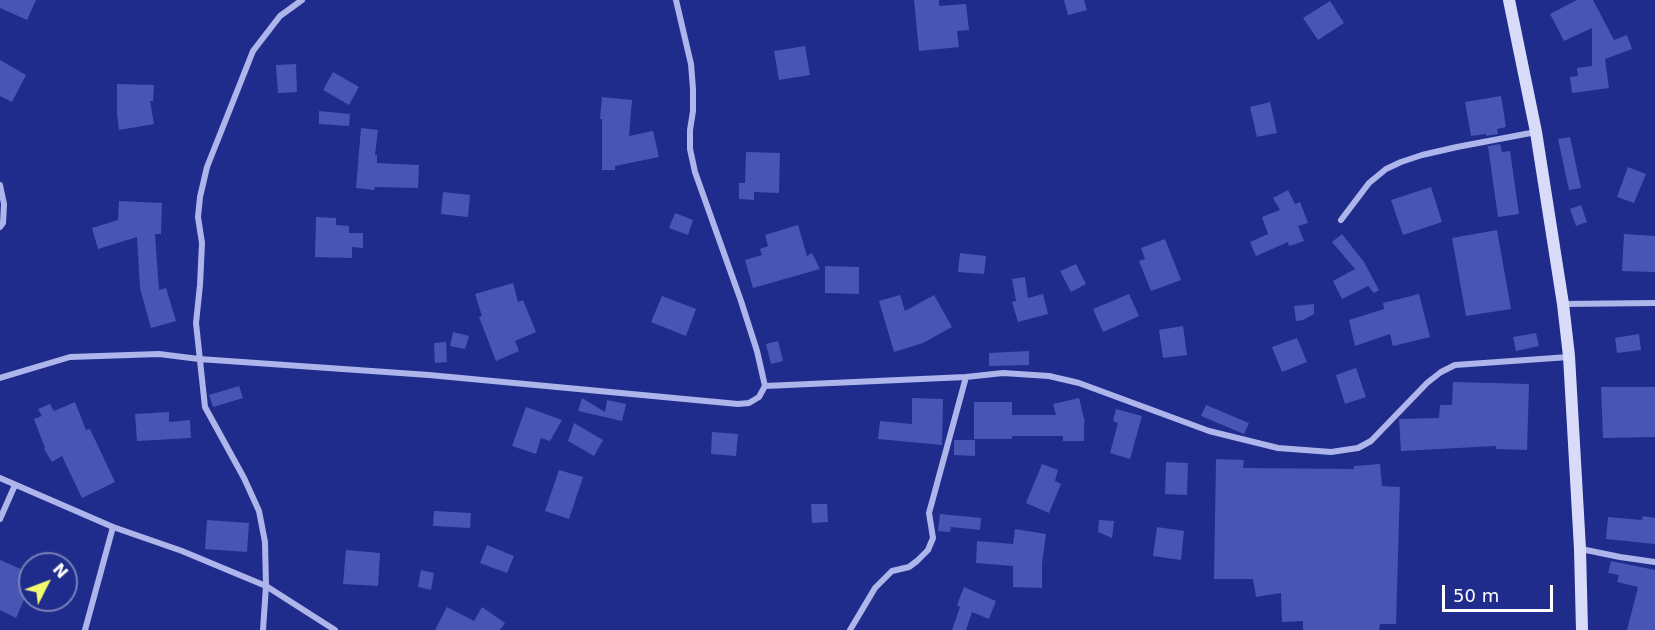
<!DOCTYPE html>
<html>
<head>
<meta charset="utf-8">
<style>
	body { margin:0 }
	#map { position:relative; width:1655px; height:630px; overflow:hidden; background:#202c8b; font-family:"DejaVu Sans",sans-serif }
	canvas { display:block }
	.north { position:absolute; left:18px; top:552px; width:60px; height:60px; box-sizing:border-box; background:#202c8b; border:2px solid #7980b9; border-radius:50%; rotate:48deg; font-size:16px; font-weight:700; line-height:24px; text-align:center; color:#fff }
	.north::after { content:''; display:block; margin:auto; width:21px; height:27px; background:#f3f96e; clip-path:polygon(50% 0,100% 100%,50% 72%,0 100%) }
	.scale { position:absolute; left:1442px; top:585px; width:111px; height:27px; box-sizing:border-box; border:3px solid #fff; border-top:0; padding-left:8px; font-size:18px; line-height:21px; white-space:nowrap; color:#fff; -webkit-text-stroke:4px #202c8b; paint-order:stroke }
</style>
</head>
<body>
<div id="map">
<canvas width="1655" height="630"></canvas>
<div class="north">N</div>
<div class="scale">50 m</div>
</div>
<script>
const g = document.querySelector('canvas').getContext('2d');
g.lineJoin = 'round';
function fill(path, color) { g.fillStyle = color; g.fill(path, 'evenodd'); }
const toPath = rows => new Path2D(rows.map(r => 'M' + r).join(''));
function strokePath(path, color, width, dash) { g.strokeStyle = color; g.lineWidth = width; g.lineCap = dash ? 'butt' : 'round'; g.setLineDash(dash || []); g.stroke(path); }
fill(toPath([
	[0,0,36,0,27,20,0,8],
	[914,0,939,0,939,6,966,4,969,30,957,31,959,47,919,51],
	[1064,0,1084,0,1087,10,1068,15],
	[1577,0,1593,0,1614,40,1627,35,1632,49,1605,59,1609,88,1572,93,1570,77,1578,76,1577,68,1592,66,1592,28,1564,41,1550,14],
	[1330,1,1344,23,1318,40,1303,18],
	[805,46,810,75,779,80,774,51],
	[0,60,26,75,12,102,0,96],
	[296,64,297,92,278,93,276,65],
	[333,72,359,87,349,105,323,90],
	[117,84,154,85,153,101,150,101,154,124,119,130,117,114],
	[1501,96,1506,127,1497,129,1498,134,1486,136,1486,134,1471,136,1465,102],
	[602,97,632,100,629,136,653,131,659,157,615,166,615,170,602,170,602,119,600,119],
	[1270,102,1277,133,1257,137,1250,107],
	[319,111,350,114,349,126,319,124],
	[361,128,378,130,375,155,377,155,377,163,419,165,418,188,375,187,374,190,356,188],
	[1570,137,1581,188,1569,190,1558,139],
	[1500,144,1502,152,1510,151,1519,214,1498,217,1488,146],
	[746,152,780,153,779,193,754,192,754,200,739,199,739,183,745,183],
	[1628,167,1646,174,1634,203,1617,197],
	[1431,187,1442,222,1403,235,1391,200],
	[1288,190,1295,204,1300,202,1308,223,1298,226,1304,241,1289,246,1288,242,1256,256,1250,242,1268,234,1262,217,1280,210,1273,198],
	[443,192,470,195,468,217,441,214],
	[119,201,162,203,161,234,155,234,159,290,166,288,176,321,151,328,140,288,137,237,98,249,92,228,118,220],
	[1581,205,1587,222,1576,226,1570,209],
	[675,213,693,220,688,235,669,228],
	[316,217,336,218,336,225,349,226,349,233,363,233,363,248,352,247,352,258,315,257],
	[798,225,807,256,812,253,820,269,753,288,745,260,762,255,760,249,768,246,765,235],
	[1497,230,1511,309,1466,316,1452,238],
	[1342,234,1364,262,1379,290,1374,293,1368,286,1342,299,1333,281,1355,269,1332,242],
	[1624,234,1655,236,1655,272,1622,271],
	[1165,239,1181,280,1151,291,1139,261,1145,259,1141,248],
	[960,253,986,256,984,274,958,272],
	[1076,264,1086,284,1071,292,1060,271],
	[825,266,859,267,859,294,825,293],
	[1025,277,1028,298,1043,294,1048,314,1018,322,1012,302,1016,301,1012,279],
	[513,283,518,302,523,300,536,332,515,341,519,351,496,361,479,317,482,316,475,294],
	[1129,294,1139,316,1103,332,1093,309],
	[1419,294,1430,337,1393,346,1390,334,1355,346,1349,320,1384,309,1383,303],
	[900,295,905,311,934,295,952,327,923,343,894,352,879,301],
	[662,296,696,309,686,336,651,322],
	[1314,304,1314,314,1303,320,1296,321,1294,306],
	[1183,326,1187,355,1163,358,1159,330],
	[453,332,469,336,465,349,450,346],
	[1536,333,1539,346,1516,351,1513,337],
	[1639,334,1641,350,1617,353,1615,338],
	[1297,338,1307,362,1282,372,1272,347],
	[778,341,783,361,771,364,766,344],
	[446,342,447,362,435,363,434,343],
	[1029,351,1029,365,989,366,989,353],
	[1356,368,1366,397,1345,404,1336,375],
	[1453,382,1529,384,1527,450,1496,449,1496,446,1401,451,1399,419,1439,418,1440,405,1452,405],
	[239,386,243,398,213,407,209,395],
	[1601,387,1655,387,1655,437,1603,438],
	[582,398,605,412,607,400,626,404,622,421,578,411],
	[912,398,943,399,942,445,878,439,880,421,912,424],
	[1079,398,1085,423,1084,423,1084,441,1063,441,1063,436,1012,436,1012,439,974,439,974,402,1012,402,1012,415,1056,415,1053,404],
	[75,402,86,430,90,429,115,482,82,498,62,456,52,462,44,449,45,448,34,419,42,416,38,409,50,404,54,411],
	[1206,405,1249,423,1244,434,1201,416],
	[526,407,562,420,550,441,541,438,536,454,512,446],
	[1116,409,1142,416,1130,459,1110,453,1118,423,1113,421],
	[169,412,169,422,190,420,191,438,137,441,135,414],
	[574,423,603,440,594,456,568,441],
	[712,432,738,434,736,456,711,454],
	[954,440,975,440,975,456,954,455],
	[1216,459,1244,460,1243,468,1354,469,1354,466,1380,464,1382,486,1400,487,1396,624,1380,624,1379,630,1303,630,1303,621,1282,622,1281,593,1256,597,1253,579,1214,579],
	[1166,462,1188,463,1187,495,1165,494],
	[1042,464,1058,470,1055,481,1061,484,1049,513,1026,503],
	[559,470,583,477,569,519,545,511],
	[811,504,827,504,828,522,812,523],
	[434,511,471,513,470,528,433,526],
	[940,514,981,518,980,530,951,527,950,532,938,531],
	[1643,516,1655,518,1655,544,1606,539,1608,517,1642,520],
	[207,520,249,523,247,552,205,549],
	[1099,520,1114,521,1112,538,1098,532],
	[1157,527,1184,531,1181,560,1153,556],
	[1015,529,1046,534,1042,564,1042,588,1013,587,1013,566,976,563,977,541,1013,544],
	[487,545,514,556,507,573,480,563],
	[346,550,380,553,378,586,343,584],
	[0,560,30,573,30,586,16,618,0,610],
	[1611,561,1655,570,1655,630,1627,630,1638,587,1617,582,1619,575,1608,573],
	[421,570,434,573,431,590,418,587],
	[964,587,996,601,989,619,972,612,966,630,952,630,960,607,957,605],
	[447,607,474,621,482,607,505,623,500,630,435,630]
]), '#4955b3');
strokePath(toPath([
	[676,0,691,64,693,89,693,111,690,130,690,149,695,172,741,301,757,351,765,386],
	[0,185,4,204,3,223,0,227],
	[1341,220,1369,183,1386,169,1401,162,1422,155,1457,147,1536,132],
	[1563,304,1655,303],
	[0,378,70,357,159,354,199,359,429,375,738,404,749,403,759,397,765,386,966,377,1003,373,1049,376,1079,383,1209,431,1278,448,1331,452,1358,448,1371,441,1427,383,1441,372,1455,365,1569,357],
	[0,478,113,527,182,551,266,586,335,630],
	[0,519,15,485],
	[1581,549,1620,557,1655,562],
	[85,630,113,527],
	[263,630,266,586,265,542,259,511,244,478,205,407,196,323,200,285,202,243,198,217,200,197,207,167,253,51,280,16,302,0],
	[850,630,875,588,892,571,909,567,917,561,928,550,933,538,929,513,966,377]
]), '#adb5eb', 6);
strokePath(toPath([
	[1509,0,1536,132,1563,304,1569,356,1580,549,1582,630]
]), '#d9dcf9', 12);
</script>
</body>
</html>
